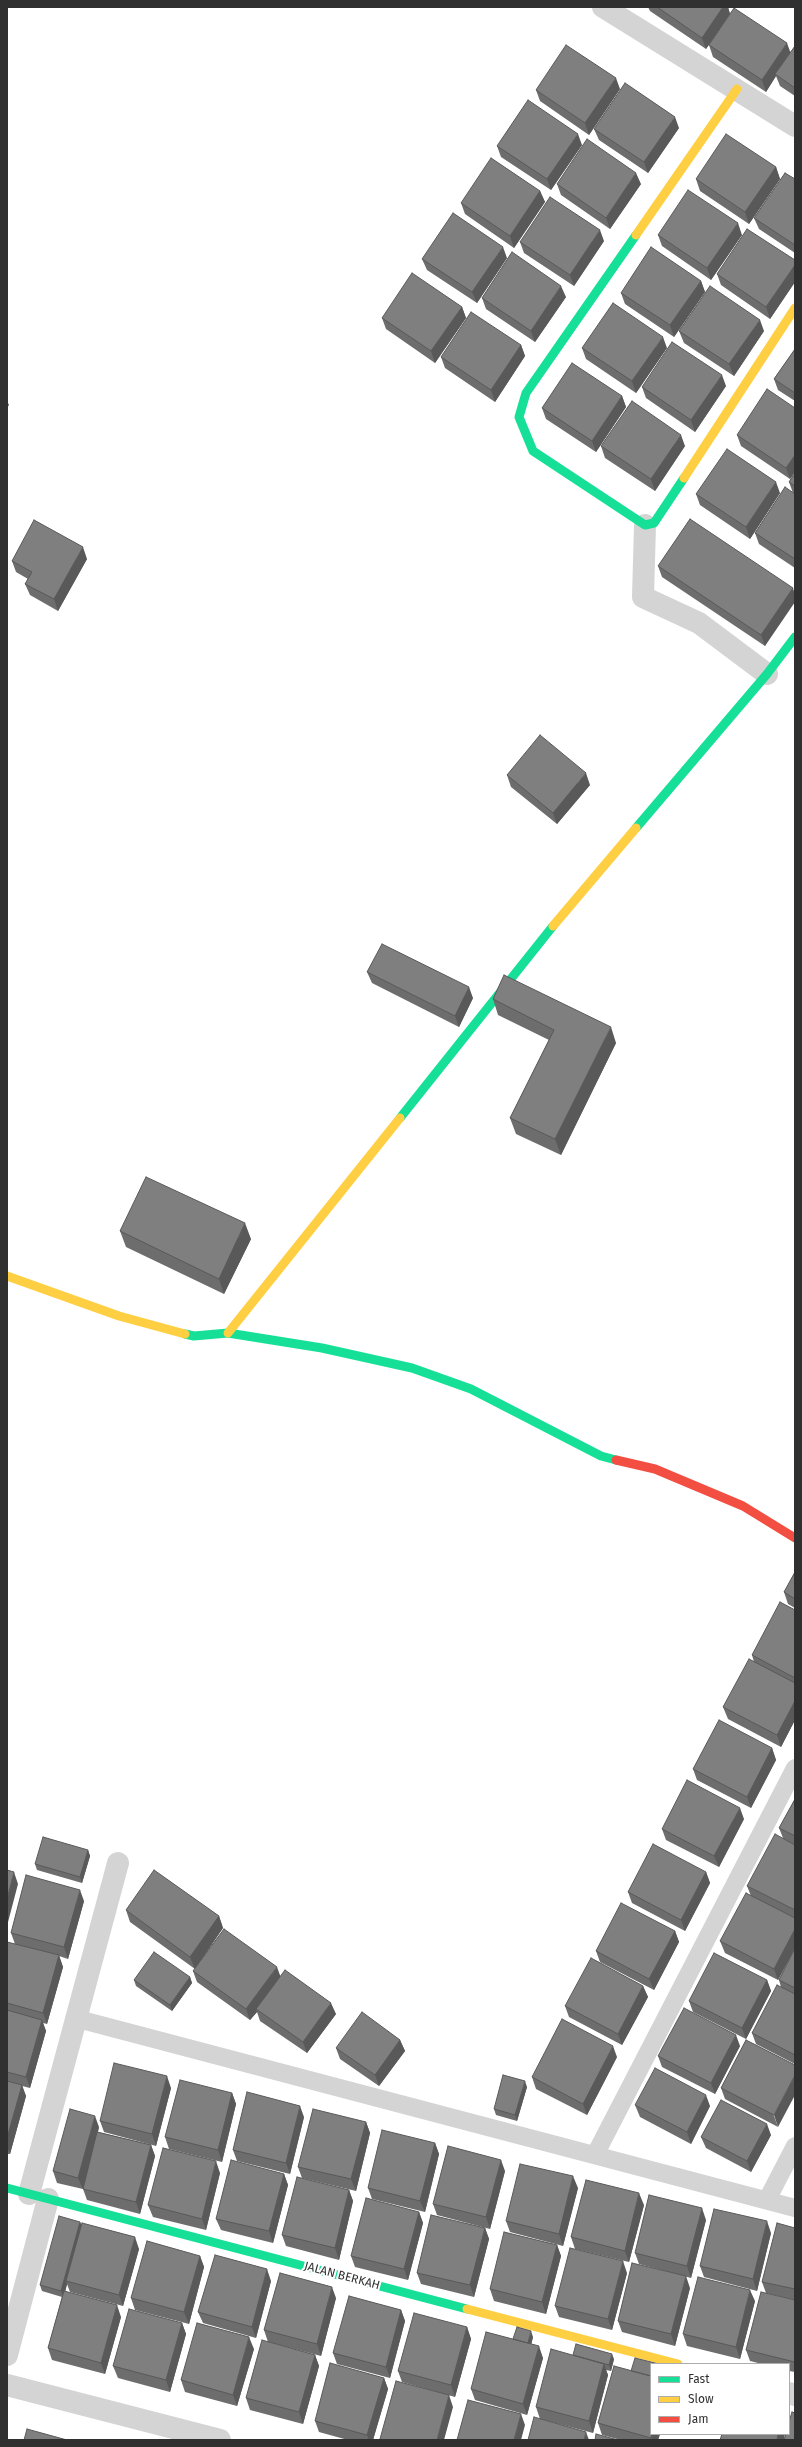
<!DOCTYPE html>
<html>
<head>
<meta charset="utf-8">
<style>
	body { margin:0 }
	#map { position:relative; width:802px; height:2447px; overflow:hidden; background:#fff; font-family:"Fira Sans",sans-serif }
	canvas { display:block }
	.frame { position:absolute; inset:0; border:8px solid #303030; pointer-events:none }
	.legend { position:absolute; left:650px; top:2363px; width:140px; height:72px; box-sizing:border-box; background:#fff; border:1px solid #acacac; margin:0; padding:5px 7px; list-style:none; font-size:12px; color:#303030 }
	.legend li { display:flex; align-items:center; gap:8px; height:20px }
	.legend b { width:20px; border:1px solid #acacac }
</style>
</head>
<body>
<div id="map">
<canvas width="802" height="2447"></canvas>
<div class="frame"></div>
<ul class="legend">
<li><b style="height:5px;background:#16e098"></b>Fast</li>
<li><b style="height:5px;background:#ffcf43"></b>Slow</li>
<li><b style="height:5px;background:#f24e42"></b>Jam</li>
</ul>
</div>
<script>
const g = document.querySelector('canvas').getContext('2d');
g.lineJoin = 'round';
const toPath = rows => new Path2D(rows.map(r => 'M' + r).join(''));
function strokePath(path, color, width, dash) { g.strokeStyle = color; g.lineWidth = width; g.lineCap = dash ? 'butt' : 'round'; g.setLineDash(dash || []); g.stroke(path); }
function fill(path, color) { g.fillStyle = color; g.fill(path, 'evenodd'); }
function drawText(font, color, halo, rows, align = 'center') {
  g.font = font + ' "Fira Sans",sans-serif'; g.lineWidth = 4; g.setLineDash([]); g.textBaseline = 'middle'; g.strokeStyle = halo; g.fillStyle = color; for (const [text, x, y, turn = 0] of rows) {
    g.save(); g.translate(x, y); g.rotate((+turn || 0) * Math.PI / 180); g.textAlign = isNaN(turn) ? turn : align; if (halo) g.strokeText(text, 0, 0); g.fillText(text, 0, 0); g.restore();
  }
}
strokePath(toPath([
	[78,2019,795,2208],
	[595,2155,795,1768],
	[767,2200,795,2146]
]), '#d4d4d4', 18);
strokePath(toPath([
	[603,7,795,126],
	[645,525,643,597,699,623,767,674],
	[29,2194,118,1863],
	[7,2355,48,2199],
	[7,2385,220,2440],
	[789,2393,795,2395]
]), '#d4d4d4', 22);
strokePath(toPath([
	[636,235,526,393,519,417,533,451,645,525,654,523,684,478],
	[636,828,767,674,795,637],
	[400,1118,553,926],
	[185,1334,194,1336,228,1333,322,1348,412,1368,471,1389,601,1456,616,1460],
	[7,2188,467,2309]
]), '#16e098', 9);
strokePath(toPath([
	[636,235,737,89],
	[684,478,795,308],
	[553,926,636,828],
	[7,1276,119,1316,185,1334],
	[228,1333,400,1118],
	[467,2309,678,2364]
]), '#ffcf43', 9);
strokePath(toPath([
	[616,1460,655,1469,743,1506,795,1538]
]), '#f24e42', 9);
fill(toPath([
	[648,7,728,7,730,14,706,49,650,11],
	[709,45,790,53,795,46,795,96,780,86,776,76,766,92,713,57],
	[620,89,589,135,540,101,536,90],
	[679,128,648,173,599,140,594,129],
	[582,145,551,190,501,157,497,146],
	[776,167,780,179,749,224,700,191,696,179],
	[795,179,795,253,759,229,754,218],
	[557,184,641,184,610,229,561,195],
	[540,191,545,202,514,248,465,214,461,203],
	[658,235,742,235,711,280,662,246],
	[604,241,574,286,524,253,520,242],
	[507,258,477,303,427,270,422,259],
	[795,260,795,282,770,319,721,285,717,274],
	[701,281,705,292,674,337,625,304,621,293],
	[566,297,535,342,486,309,482,298],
	[462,307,466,318,435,363,386,329,382,318],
	[679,331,764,331,734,376,684,343],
	[521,345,525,356,495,402,445,368,441,357],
	[582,348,667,348,636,393,586,359],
	[795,349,795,401,778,390,774,379],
	[726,386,695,432,646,398,642,387],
	[622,396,626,407,596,452,546,419,542,408],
	[795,408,795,472,790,479,741,446,737,435],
	[601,446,685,446,655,491,605,458],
	[795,473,795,568,759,544,755,533,793,493,789,482],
	[780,493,750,539,700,505,696,494],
	[87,559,58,611,30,595,25,584,28,579,16,572,12,561],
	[658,566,793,588,765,646,662,577],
	[507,775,590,785,557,824,511,787],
	[367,972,473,998,459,1027,372,983],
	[493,999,616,1043,561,1155,516,1134,510,1118,549,1040,498,1015],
	[120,1231,251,1239,224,1294,126,1247],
	[795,1572,795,1608,788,1604,784,1592],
	[795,1610,795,1720,781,1747,728,1719,723,1707,754,1662,752,1655],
	[772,1748,776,1760,751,1808,697,1780,693,1769],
	[795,1799,795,1948,778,1980,725,1953,720,1941,751,1896,747,1886,783,1838,779,1828],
	[744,1819,719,1867,666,1840,662,1829],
	[88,1850,90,1856,82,1883,37,1870,35,1864],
	[706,1872,710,1883,685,1931,632,1903,628,1892],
	[84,1901,68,1959,59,1956,63,1967,47,2024,43,2023,46,2031,30,2088,22,2086,26,2096,10,2154,7,2154,7,1942,15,1944,11,1933],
	[126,1910,219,1916,223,1928,195,1969,130,1922],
	[675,1931,679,1942,654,1990,600,1962,596,1951],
	[795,1948,795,2064,756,2044,752,2033,781,1987,779,1980],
	[193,1971,280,1976,336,2014,307,2053,260,2021,257,2012,250,2020,197,1982],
	[190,1977,192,1983,172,2011,136,1986,134,1980],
	[767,1980,771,1991,746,2039,693,2012,689,2001],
	[643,1986,648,1997,622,2045,569,2017,565,2006],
	[400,2040,405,2051,379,2086,340,2059,336,2048],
	[746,2040,778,2127,725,2099,721,2088],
	[740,2046,715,2094,662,2067,658,2056],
	[617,2057,587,2115,536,2089,532,2077],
	[527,2087,517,2121,496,2115,494,2109],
	[171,2088,156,2146,104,2132,100,2121],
	[232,2093,236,2104,222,2162,169,2149,165,2137],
	[635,2105,710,2106,691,2144,640,2117],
	[304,2117,290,2174,237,2161,233,2150],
	[366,2122,370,2133,356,2191,302,2178,298,2167],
	[99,2127,98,2132,151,2145,155,2156,140,2214,87,2200,83,2189,88,2169,83,2189,57,2183,53,2171],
	[771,2135,751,2172,706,2148,701,2137],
	[435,2143,439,2154,425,2212,372,2199,368,2188],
	[505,2171,490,2229,437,2215,433,2204],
	[220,2173,206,2230,153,2217,148,2205],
	[284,2174,288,2185,273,2243,221,2230,216,2219],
	[578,2188,563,2246,510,2232,506,2221],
	[349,2190,353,2201,339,2260,286,2246,282,2235],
	[644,2205,629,2262,575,2249,571,2237],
	[419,2212,423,2223,408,2280,355,2267,351,2256],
	[706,2220,691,2278,639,2264,635,2253],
	[80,2222,81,2225,139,2249,123,2306,70,2292,67,2284,65,2291,121,2317,105,2374,52,2360,48,2348,62,2297,42,2291,40,2285],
	[485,2228,489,2239,474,2297,421,2284,417,2273],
	[795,2228,795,2300,766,2293,762,2282],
	[771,2233,757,2291,704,2277,700,2266],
	[557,2245,561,2256,546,2314,494,2301,490,2289],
	[200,2256,204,2267,189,2324,135,2310,131,2298],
	[627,2273,612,2330,559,2317,555,2306],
	[271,2281,256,2338,203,2323,198,2312],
	[690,2288,675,2346,622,2332,618,2321],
	[336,2298,321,2356,268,2342,264,2330],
	[795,2300,795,2372,789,2371,789,2364,762,2364,750,2361,746,2350],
	[755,2301,740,2359,687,2346,683,2334],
	[401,2310,405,2321,390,2378,337,2364,333,2353],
	[182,2323,186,2334,170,2392,118,2378,113,2366],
	[467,2327,471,2339,455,2397,402,2382,398,2371],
	[533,2337,531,2344,543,2358,527,2415,475,2400,471,2389,513,2339],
	[254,2349,237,2406,185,2392,181,2380],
	[315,2355,319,2366,303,2424,250,2410,246,2398],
	[573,2355,614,2359,611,2371,606,2370,608,2375,593,2433,540,2419,536,2407],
	[631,2371,651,2434,660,2434,658,2440,621,2440,602,2435,598,2423],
	[384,2378,388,2389,373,2440,348,2440,319,2432,315,2421]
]), '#6d6d6d');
fill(toPath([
	[723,7,728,7,730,14,706,49,702,38],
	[787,43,791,54,775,74,776,76,766,92,762,80],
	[616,78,620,89,589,135,585,123],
	[675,117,679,128,648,173,644,162],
	[578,134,582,145,551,190,547,179],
	[776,167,780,179,749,224,745,212],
	[636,173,641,184,610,229,606,218],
	[540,191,545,202,514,248,510,236],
	[738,223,742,235,711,280,707,268],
	[600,230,604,241,574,286,570,275],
	[503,247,507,258,477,303,472,292],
	[795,265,795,282,770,319,766,307],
	[701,281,705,292,674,337,670,325],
	[561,286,566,297,535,342,531,331],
	[462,307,466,318,435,363,431,351],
	[760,320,764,331,734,376,729,364],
	[663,337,667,348,636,393,632,381],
	[521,345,525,356,495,402,491,390],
	[722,375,726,386,695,432,691,420],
	[622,396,626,407,596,452,592,441],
	[7,401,9,405,7,408],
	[681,435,685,446,655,491,651,479],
	[795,455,795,472,790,479,786,468],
	[776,482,780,493,750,539,746,527],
	[83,547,87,559,58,611,54,599],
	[793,588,795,595,795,602,765,646,761,635],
	[586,773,590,785,557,824,553,813],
	[469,987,473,998,459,1027,455,1016],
	[611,1027,616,1043,561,1155,555,1139],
	[245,1223,251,1239,224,1294,219,1279],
	[795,1701,795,1720,781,1747,777,1735],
	[772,1748,776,1760,751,1808,747,1797],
	[740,1808,744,1819,719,1867,714,1856],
	[88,1850,90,1856,82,1883,80,1877],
	[14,1872,18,1884,7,1926,7,1899],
	[706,1872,710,1883,685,1931,681,1920],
	[80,1890,84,1901,68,1959,64,1947],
	[219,1916,223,1928,195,1969,190,1957],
	[795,1929,795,1948,778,1980,774,1969],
	[675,1931,679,1942,654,1990,649,1979],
	[59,1955,63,1967,47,2024,43,2013],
	[277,1967,281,1978,256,2009,257,2012,250,2020,246,2009],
	[190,1977,192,1983,172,2011,170,2005],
	[767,1980,771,1991,746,2039,742,2028],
	[643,1986,648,1997,622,2045,618,2034],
	[331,2003,336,2014,307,2053,303,2042],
	[42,2020,46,2031,30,2088,26,2077],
	[736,2035,740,2046,715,2094,711,2083],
	[400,2040,405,2051,379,2086,375,2075],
	[613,2046,617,2057,587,2115,583,2104],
	[795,2075,795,2095,778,2127,774,2115],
	[167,2076,171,2088,156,2146,152,2134],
	[525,2081,527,2087,517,2121,515,2115],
	[22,2085,26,2096,10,2154,7,2147,7,2138],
	[232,2093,236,2104,222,2162,218,2150],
	[706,2095,710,2106,691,2144,687,2132],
	[300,2106,304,2117,290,2174,286,2163],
	[95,2116,99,2127,83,2189,78,2178],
	[366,2122,370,2133,356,2191,351,2179],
	[767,2124,771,2135,751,2172,747,2161],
	[435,2143,439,2154,425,2212,420,2201],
	[151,2145,155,2156,140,2214,136,2202],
	[501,2160,505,2171,490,2229,486,2217],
	[216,2161,220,2173,206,2230,202,2219],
	[284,2174,288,2185,273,2243,269,2231],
	[573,2176,578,2188,563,2246,559,2234],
	[349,2190,353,2201,339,2260,335,2248],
	[639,2193,644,2205,629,2262,625,2251],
	[702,2208,706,2220,691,2278,687,2266],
	[419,2212,423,2223,408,2280,404,2269],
	[767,2221,771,2233,757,2291,753,2279],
	[80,2222,83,2228,66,2281,67,2284,64,2297,61,2291],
	[485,2228,489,2239,474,2297,470,2285],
	[135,2237,139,2249,123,2306,119,2295],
	[557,2245,561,2256,546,2314,542,2302],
	[200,2256,204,2267,189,2324,184,2312],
	[623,2261,627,2273,612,2330,608,2319],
	[267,2269,271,2281,256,2338,252,2327],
	[686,2276,690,2288,675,2346,671,2334],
	[332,2287,336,2298,321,2356,317,2344],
	[750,2290,755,2301,740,2359,736,2347],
	[117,2305,121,2317,105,2374,101,2363],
	[401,2310,405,2321,390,2378,386,2367],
	[182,2323,186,2334,170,2392,166,2380],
	[467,2327,471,2339,455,2397,451,2385],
	[531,2331,533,2337,530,2350,528,2344],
	[249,2337,254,2349,237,2406,233,2395],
	[539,2346,543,2358,527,2415,523,2404],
	[612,2354,614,2359,611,2371,609,2365],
	[315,2355,319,2366,303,2424,299,2412],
	[604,2364,608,2375,593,2433,589,2421],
	[384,2378,388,2389,373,2440,369,2440,367,2435],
	[449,2395,453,2407,444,2440,437,2440],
	[521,2414,525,2425,521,2440,514,2440],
	[586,2432,589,2440,584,2440],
	[652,2434,660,2434,658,2440,652,2440,651,2438],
	[778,2434,785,2434,784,2440,777,2440]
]), '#595959');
const building = toPath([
	[657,7,723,7,702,38,657,7],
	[734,8,787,43,762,80,709,45,734,8],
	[566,45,616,78,585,123,536,90,566,45],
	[795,46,795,88,775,74,795,46],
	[625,83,675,117,644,162,594,129,625,83],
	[528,100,578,134,547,179,497,146,528,100],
	[726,134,776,167,745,212,696,179,726,134],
	[587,139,636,173,606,218,557,184,587,139],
	[491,158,540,191,510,236,461,203,491,158],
	[785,173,795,179,795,245,754,218,785,173],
	[688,190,738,223,707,268,658,235,688,190],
	[550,197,600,230,570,275,520,242,550,197],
	[453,213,503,247,472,292,422,259,453,213],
	[747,229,795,260,795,265,766,307,717,274,747,229],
	[651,247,701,281,670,325,621,293,651,247],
	[512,252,561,286,531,331,482,298,512,252],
	[412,273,462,307,431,351,382,318,412,273],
	[710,286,760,320,729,364,679,331,710,286],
	[613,303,663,337,632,381,582,348,613,303],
	[471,312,521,345,491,390,441,357,471,312],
	[672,342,722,375,691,420,642,387,672,342],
	[795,349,795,393,774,379,795,349],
	[572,363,622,396,592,441,542,408,572,363],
	[767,389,795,408,795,455,786,468,737,435,767,389],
	[632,401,681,435,651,479,601,446,632,401],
	[727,449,776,482,746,527,696,494,727,449],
	[795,473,795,486,789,482,795,473],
	[785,487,795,494,795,559,755,533,785,487],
	[690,519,793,588,761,635,658,566,690,519],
	[34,520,83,547,54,599,25,584,32,572,12,561,34,520],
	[540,735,586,773,553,813,507,775,540,735],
	[382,944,469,987,455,1016,367,972,382,944],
	[504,975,611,1027,555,1139,510,1118,554,1030,493,999,504,975],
	[146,1177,245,1223,219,1279,120,1231,146,1177],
	[795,1572,795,1599,784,1592,795,1572],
	[780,1602,795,1610,795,1678,752,1655,780,1602],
	[749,1659,795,1683,795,1701,777,1735,723,1707,749,1659],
	[719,1720,772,1748,747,1797,693,1769,719,1720],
	[687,1780,740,1808,714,1856,662,1829,687,1780],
	[795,1799,795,1836,779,1828,795,1799],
	[775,1834,795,1845,795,1910,747,1886,775,1834],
	[43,1837,88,1850,80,1877,35,1864,43,1837],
	[653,1844,706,1872,681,1920,628,1892,653,1844],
	[7,1870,14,1872,7,1899,7,1870],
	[154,1870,219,1916,190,1957,126,1910,154,1870],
	[26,1875,80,1890,64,1947,11,1933,26,1875],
	[746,1893,795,1918,795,1929,774,1969,720,1941,746,1893],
	[621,1903,675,1931,649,1979,596,1951,621,1903],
	[224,1929,277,1967,246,2009,193,1971,224,1929],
	[7,1942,59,1955,43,2013,7,2003,7,1942],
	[795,1948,795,1988,779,1980,795,1948],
	[154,1952,190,1977,170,2005,134,1980,154,1952],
	[714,1953,767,1980,742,2028,689,2001,714,1953],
	[591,1958,643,1986,618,2034,565,2006,591,1958],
	[285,1970,331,2003,303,2042,256,2009,285,1970],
	[777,1985,795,1994,795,2055,752,2033,777,1985],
	[684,2008,736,2035,711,2083,658,2056,684,2008],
	[7,2010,42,2020,26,2077,7,2072,7,2010],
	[362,2012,400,2040,375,2075,336,2048,362,2012],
	[562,2019,613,2046,583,2104,532,2077,562,2019],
	[746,2040,795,2065,795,2075,774,2115,721,2088,746,2040],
	[114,2063,167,2076,152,2134,100,2121,114,2063],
	[655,2068,706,2095,687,2132,635,2105,655,2068],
	[503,2075,525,2081,515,2115,494,2109,503,2075],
	[180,2080,232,2093,218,2150,165,2137,180,2080],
	[7,2081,22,2085,7,2138,7,2081],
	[247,2092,300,2106,286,2163,233,2150,247,2092],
	[721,2100,767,2124,747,2161,701,2137,721,2100],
	[70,2109,95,2116,78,2178,53,2171,70,2109],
	[313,2109,366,2122,351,2179,298,2167,313,2109],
	[382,2130,435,2143,420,2201,368,2188,382,2130],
	[97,2132,151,2145,136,2202,83,2189,97,2132],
	[448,2146,501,2160,486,2217,433,2204,448,2146],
	[163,2148,216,2161,202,2219,148,2205,163,2148],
	[231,2160,284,2174,269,2231,216,2219,231,2160],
	[520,2164,573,2176,559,2234,506,2221,520,2164],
	[297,2177,349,2190,335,2248,282,2235,297,2177],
	[586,2180,639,2193,625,2251,571,2237,586,2180],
	[649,2195,702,2208,687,2266,635,2253,649,2195],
	[366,2198,419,2212,404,2269,351,2256,366,2198],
	[714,2209,767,2221,753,2279,700,2266,714,2209],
	[431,2215,485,2228,470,2285,417,2273,431,2215],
	[59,2216,80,2222,61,2291,40,2285,59,2216],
	[82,2223,135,2237,119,2295,66,2281,82,2223],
	[777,2223,795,2228,795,2289,762,2282,777,2223],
	[504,2232,557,2245,542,2302,490,2289,504,2232],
	[147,2241,200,2256,184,2312,131,2298,147,2241],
	[570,2248,623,2261,608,2319,555,2306,570,2248],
	[215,2255,267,2269,252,2327,198,2312,215,2255],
	[632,2263,686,2276,671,2334,618,2321,632,2263],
	[280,2273,332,2287,317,2344,264,2330,280,2273],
	[698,2277,750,2290,736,2347,683,2334,698,2277],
	[64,2291,117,2305,101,2363,48,2348,64,2291],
	[761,2292,795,2300,795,2362,746,2350,761,2292],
	[349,2296,401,2310,386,2367,333,2353,349,2296],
	[129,2309,182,2323,166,2380,113,2366,129,2309],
	[414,2313,467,2327,451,2385,398,2371,414,2313],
	[197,2323,249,2337,233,2395,181,2380,197,2323],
	[517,2327,531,2331,528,2343,513,2339,517,2327],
	[486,2332,539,2346,523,2404,471,2389,486,2332],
	[262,2340,315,2355,299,2412,246,2398,262,2340],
	[576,2344,612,2354,609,2365,573,2355,576,2344],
	[551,2349,604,2364,589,2421,536,2407,551,2349],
	[635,2358,659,2364,651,2364,651,2376,631,2371,635,2358],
	[330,2363,384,2378,367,2435,315,2421,330,2363],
	[614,2366,651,2376,651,2434,652,2434,651,2438,598,2423,614,2366],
	[396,2381,449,2395,437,2440,385,2440,380,2439,396,2381],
	[468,2400,521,2414,514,2440,457,2440,468,2400],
	[792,2412,795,2413,795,2440,784,2440,786,2434,789,2434,789,2422,792,2412],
	[534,2417,586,2432,584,2440,528,2440,534,2417],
	[27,2429,67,2440,24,2440,27,2429],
	[596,2434,618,2440,595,2440,596,2434],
	[722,2434,778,2434,777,2440,720,2440,722,2434]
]);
fill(building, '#7f7f7f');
strokePath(building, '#595959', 1);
drawText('12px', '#303030', '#fff', [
	["JALAN BERKAH",342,2276,15]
]);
</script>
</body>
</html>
